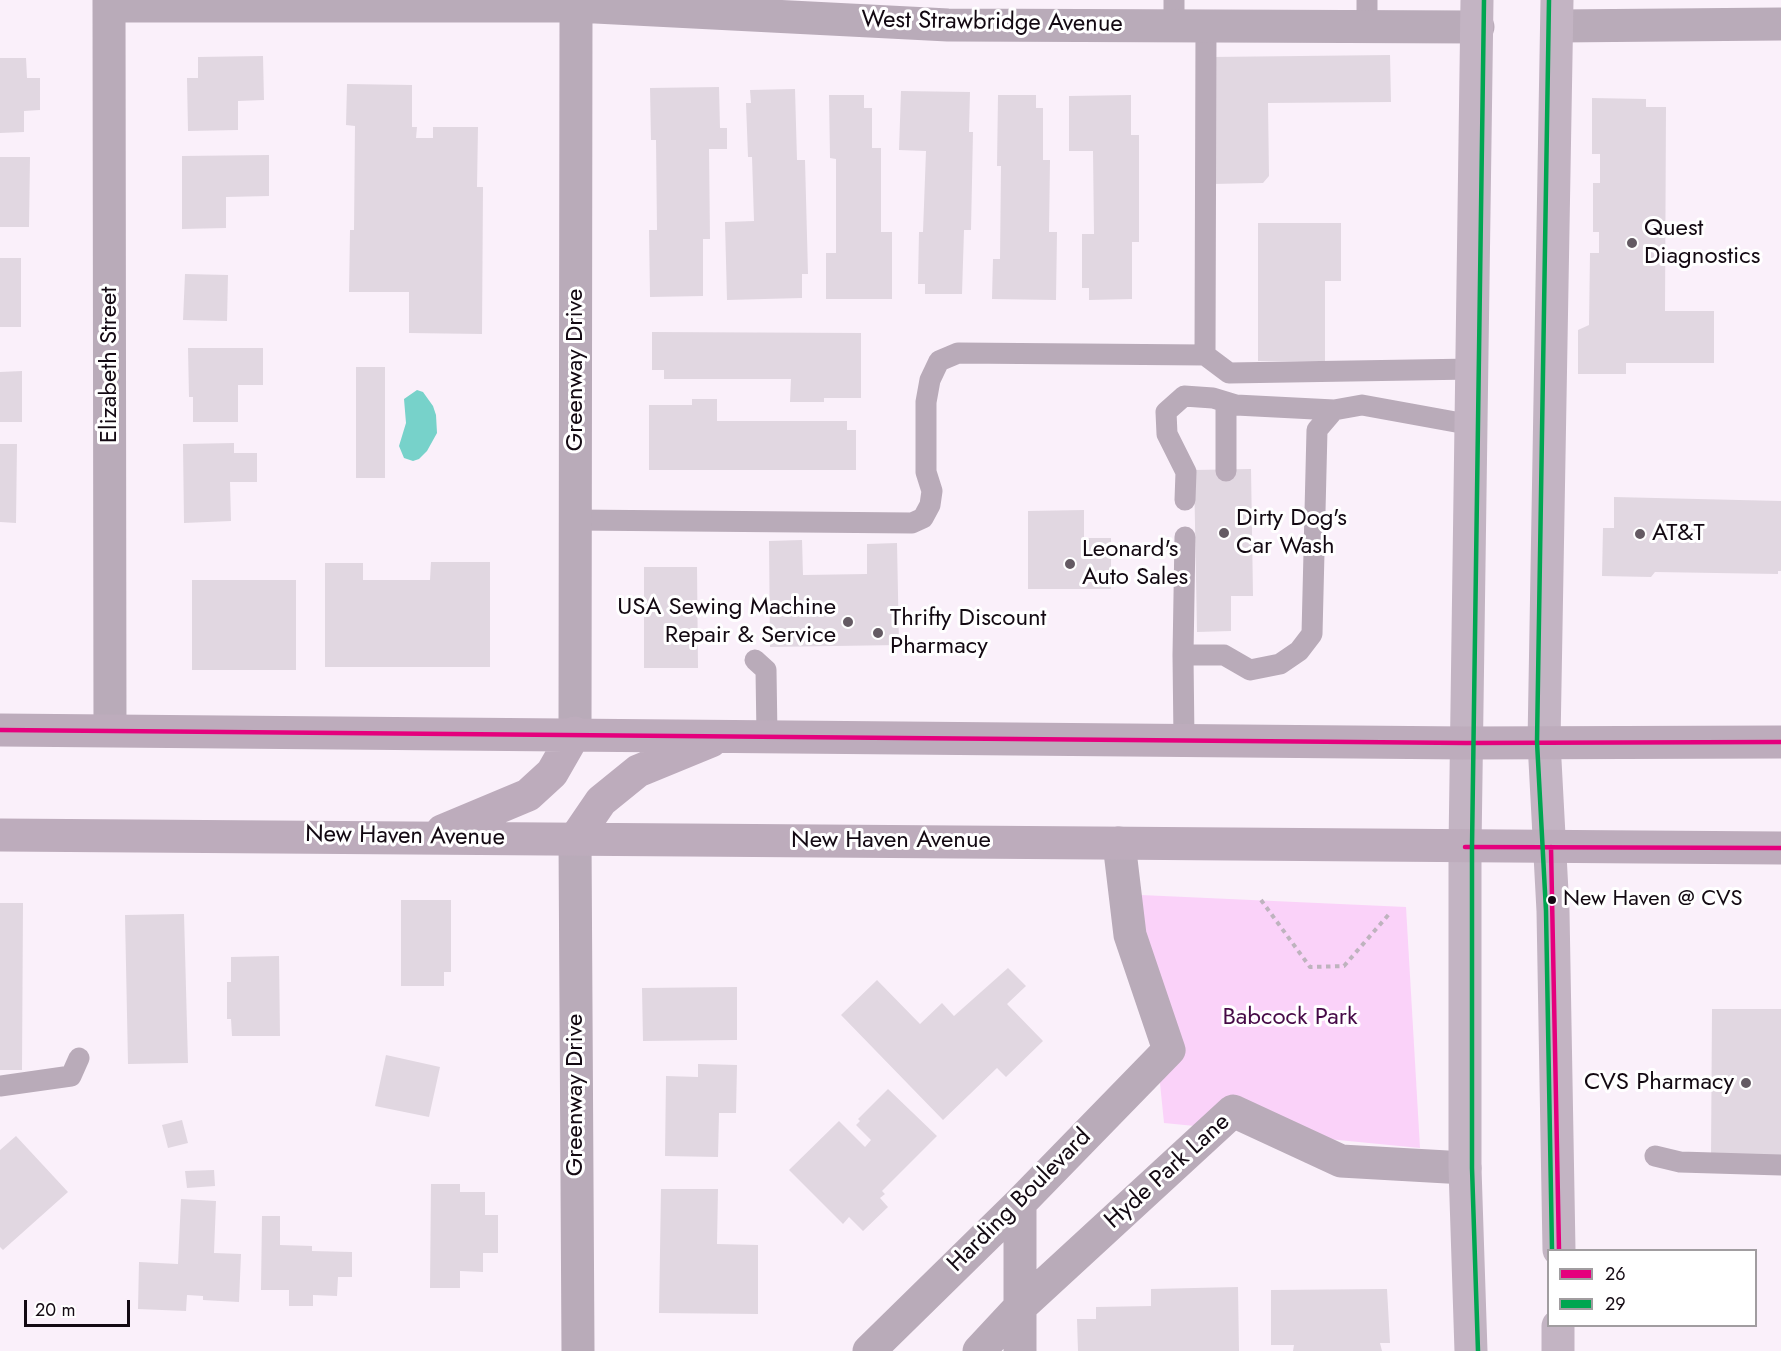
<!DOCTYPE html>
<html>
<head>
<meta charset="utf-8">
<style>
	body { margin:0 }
	#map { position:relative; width:1781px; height:1351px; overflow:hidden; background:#faf0fa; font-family:Jost,sans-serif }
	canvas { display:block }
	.legend { position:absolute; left:1547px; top:1249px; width:210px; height:78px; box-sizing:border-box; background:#fff; border:2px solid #a19da0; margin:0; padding:8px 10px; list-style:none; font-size:18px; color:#130912 }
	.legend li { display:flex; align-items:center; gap:12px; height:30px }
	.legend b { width:30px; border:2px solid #a19da0 }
	.scale { position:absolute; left:24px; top:1300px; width:106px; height:27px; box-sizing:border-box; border:3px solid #130912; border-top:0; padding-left:8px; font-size:18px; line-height:21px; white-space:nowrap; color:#130912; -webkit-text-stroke:4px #fff; paint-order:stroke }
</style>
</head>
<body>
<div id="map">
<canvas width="1781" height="1351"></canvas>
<ul class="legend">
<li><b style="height:8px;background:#e5007d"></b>26</li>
<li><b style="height:8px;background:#00a651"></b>29</li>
</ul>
<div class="scale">20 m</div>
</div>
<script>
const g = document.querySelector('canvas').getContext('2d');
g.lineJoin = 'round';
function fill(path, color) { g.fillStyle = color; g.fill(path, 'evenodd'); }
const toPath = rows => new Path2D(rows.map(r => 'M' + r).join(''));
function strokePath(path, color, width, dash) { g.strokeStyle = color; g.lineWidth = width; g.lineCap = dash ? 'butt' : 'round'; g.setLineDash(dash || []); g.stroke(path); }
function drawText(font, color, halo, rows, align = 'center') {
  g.font = font + ' Jost,sans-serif'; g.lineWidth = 6; g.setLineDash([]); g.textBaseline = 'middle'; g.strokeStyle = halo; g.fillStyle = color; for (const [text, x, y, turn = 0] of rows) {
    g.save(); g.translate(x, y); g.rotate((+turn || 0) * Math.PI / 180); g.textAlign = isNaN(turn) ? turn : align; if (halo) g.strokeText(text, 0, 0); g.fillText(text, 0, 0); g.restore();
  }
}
fill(toPath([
	[1141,895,1406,907,1420,1148,1164,1123]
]), '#fad2f9');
fill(toPath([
	[417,390,423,392,433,406,436,415,437,433,427,451,419,459,413,461,404,458,399,446,406,423,404,399]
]), '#77d2ca');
fill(toPath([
	[1390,55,1391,102,1268,103,1269,176,1263,183,1212,184,1211,57],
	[263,56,264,100,238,101,238,130,188,131,187,78,198,78,198,57],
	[0,58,26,58,27,78,40,78,40,110,24,111,24,132,0,133],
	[347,84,412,85,412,127,417,127,416,138,433,138,433,127,478,127,477,187,483,187,482,334,409,333,409,292,349,292,350,230,354,230,355,126,346,125],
	[719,87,720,128,727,128,727,149,709,149,710,239,703,239,703,296,650,297,649,230,657,230,656,140,651,140,650,88],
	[795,89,797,160,805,160,808,274,802,274,802,298,727,300,725,222,754,221,752,157,748,157,746,103,751,103,750,90],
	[901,91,970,92,969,132,973,132,971,230,964,230,962,294,925,294,925,284,918,284,919,232,923,232,926,151,899,150],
	[829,95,864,95,864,108,872,108,872,148,881,148,881,232,892,232,892,299,826,299,826,253,836,253,836,159,830,158],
	[998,95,1036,95,1036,108,1043,108,1043,160,1050,160,1049,232,1057,232,1056,300,992,299,993,259,1000,259,1001,166,997,166],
	[1131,95,1131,135,1139,135,1139,242,1132,242,1132,299,1089,300,1089,288,1082,288,1082,234,1094,234,1093,151,1069,151,1069,96],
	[1592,98,1646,99,1646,107,1666,107,1665,311,1714,311,1714,363,1626,363,1626,374,1578,374,1578,330,1589,325,1590,253,1599,253,1599,232,1593,232,1593,183,1600,183,1600,154,1592,154],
	[269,155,269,196,226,197,226,228,182,229,182,156],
	[0,157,30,157,29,227,0,227],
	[1258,223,1341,223,1341,281,1325,281,1325,361,1258,361],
	[0,258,21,258,21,327,0,327],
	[185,274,228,275,227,321,183,320],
	[652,332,861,333,861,398,824,398,824,402,790,402,791,379,664,379,664,370,652,370],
	[188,348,263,348,263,385,238,385,238,422,193,422,193,397,189,397],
	[356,367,385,367,385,478,356,478],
	[22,371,22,422,0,422,0,372],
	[692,399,717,399,717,421,847,421,847,430,856,430,856,470,649,470,649,405,692,405],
	[234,443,234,453,257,453,257,482,230,482,231,521,184,523,183,444],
	[0,444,17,444,16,523,0,522],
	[1251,469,1253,596,1231,596,1231,631,1197,632,1194,470],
	[1614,497,1781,501,1781,571,1778,571,1778,574,1655,572,1651,577,1602,576,1603,528,1614,528],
	[1084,510,1084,538,1111,538,1111,589,1028,589,1028,511],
	[802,540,803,575,867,574,867,544,897,543,899,645,770,647,769,541],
	[431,562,490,562,490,667,325,667,325,563,363,563,363,580,430,580],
	[644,567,697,567,698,668,644,668],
	[192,580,296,580,296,670,192,670],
	[401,900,451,900,451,972,444,972,444,986,401,986],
	[0,903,23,903,22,1070,0,1070],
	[184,914,188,1063,128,1064,125,915],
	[279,956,280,1036,232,1036,231,1019,227,1019,227,982,231,982,231,957],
	[1008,968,1026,986,1007,1004,1043,1041,1006,1077,997,1068,943,1120,841,1015,877,980,920,1024,942,1003,954,1016],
	[737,987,737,1040,643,1041,642,988],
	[1712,1009,1781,1009,1781,1158,1711,1158],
	[386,1055,440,1067,429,1117,375,1106],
	[698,1064,737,1065,736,1113,719,1113,718,1157,665,1156,666,1076,698,1077],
	[888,1089,937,1136,882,1191,885,1194,880,1198,888,1207,863,1231,849,1217,843,1224,789,1170,839,1121,865,1147,871,1140,856,1125,860,1121,858,1119],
	[182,1120,188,1143,168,1148,162,1125],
	[16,1136,68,1192,3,1250,0,1247,0,1150],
	[214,1170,215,1186,187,1188,185,1171],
	[431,1184,460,1184,460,1192,485,1192,485,1215,498,1215,498,1253,483,1253,483,1272,460,1271,460,1288,430,1288],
	[661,1189,718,1189,717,1244,758,1245,758,1314,659,1313],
	[181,1199,216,1201,214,1253,241,1254,239,1302,203,1300,203,1296,187,1295,186,1311,138,1309,139,1262,178,1264],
	[262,1216,280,1216,280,1245,312,1246,312,1251,352,1252,352,1277,338,1277,337,1296,313,1295,313,1306,289,1306,289,1290,261,1290],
	[1238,1287,1239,1351,1078,1351,1077,1319,1096,1319,1096,1307,1151,1306,1151,1289],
	[1387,1289,1390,1343,1380,1343,1382,1351,1293,1351,1294,1345,1271,1345,1271,1290]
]), '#e1d7e1');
strokePath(toPath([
	[1261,900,1310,967,1344,966,1390,913]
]), '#beb3be', 4, [4.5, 4.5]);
strokePath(toPath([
	[1367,0,1367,26],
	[1174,26,1174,0],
	[1205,355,1229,373,1473,369],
	[1226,471,1226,402],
	[1185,500,1186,472,1167,434,1166,412,1184,396,1213,398,1236,405,1334,410],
	[575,520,912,523,923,518,930,505,932,491,926,472,926,402,930,380,939,361,958,353,1205,355,1206,26],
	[1183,655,1185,537],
	[755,660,766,670,767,736],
	[1184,740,1183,655,1224,655,1250,670,1280,664,1299,651,1312,634,1317,430,1334,410,1362,405,1472,425],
	[0,1086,71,1076,79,1058],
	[1655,1156,1680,1162,1781,1165]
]), '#b9abb9', 21);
strokePath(toPath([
	[109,0,110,729],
	[110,6,576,6,948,25,1478,27],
	[1558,26,1781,24],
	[575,733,576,6],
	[575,839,578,1351],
	[869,1351,1020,1203,1169,1050,1130,935,1119,843],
	[979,1351,1020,1307,1233,1111,1341,1161,1465,1168],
	[1020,1351,1020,1203]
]), '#b9abb9', 33);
strokePath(toPath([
	[1557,0,1544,742,1553,911,1559,1250],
	[1471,1351,1465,1168,1465,847,1477,0],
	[1558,1351,1558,1326]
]), '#c3b4c3', 33);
strokePath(toPath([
	[0,730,1466,743,1781,742],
	[442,831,528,795,552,773,575,733],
	[0,835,1781,848],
	[575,839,601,801,638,771,711,741]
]), '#bdacbc', 33);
strokePath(toPath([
	[0,730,1466,743,1781,742],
	[1465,847,1781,848],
	[1551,847,1559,1250]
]), '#e5007d', 4.5);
strokePath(toPath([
	[1549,0,1537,742,1546,911,1552,1250],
	[1478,1351,1472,1168,1472,847,1484,0]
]), '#00a651', 4.5);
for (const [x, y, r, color] of [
	[1632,243,6,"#645a63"],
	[1224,533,6,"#645a63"],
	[1640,534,6,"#645a63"],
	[1070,564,6,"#645a63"],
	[848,622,6,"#645a63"],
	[878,633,6,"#645a63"],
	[1552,900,5,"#130912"],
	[1746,1083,6,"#645a63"]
]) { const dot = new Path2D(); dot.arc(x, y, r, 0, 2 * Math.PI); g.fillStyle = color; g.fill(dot); strokePath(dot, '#fff', 2); }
drawText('22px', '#130912', '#fff', [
	["New Haven @ CVS",1563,900]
], 'left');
drawText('24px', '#130912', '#fff', [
	["West Strawbridge Avenue",992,23,1],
	["Elizabeth Street",110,365,-90],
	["Greenway Drive",576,370,-90],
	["New Haven Avenue",405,837,1],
	["New Haven Avenue",891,841],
	["Greenway Drive",576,1095,-90],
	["Hyde Park Lane",1168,1172,-42],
	["Harding Boulevard",1020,1201,-45]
]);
drawText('24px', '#130912', '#fff', [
	["Quest",1644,229],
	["Diagnostics",1644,257],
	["Dirty Dog's",1236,519],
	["Car Wash",1236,547],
	["AT&T",1652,534],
	["Leonard's",1082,550],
	["Auto Sales",1082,578],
	["USA Sewing Machine",836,608,"right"],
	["Repair & Service",836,636,"right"],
	["Thrifty Discount",890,619],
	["Pharmacy",890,647],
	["CVS Pharmacy",1734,1083,"right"]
], 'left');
drawText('24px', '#460a47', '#fff', [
	["Babcock Park",1290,1018]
]);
</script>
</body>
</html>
